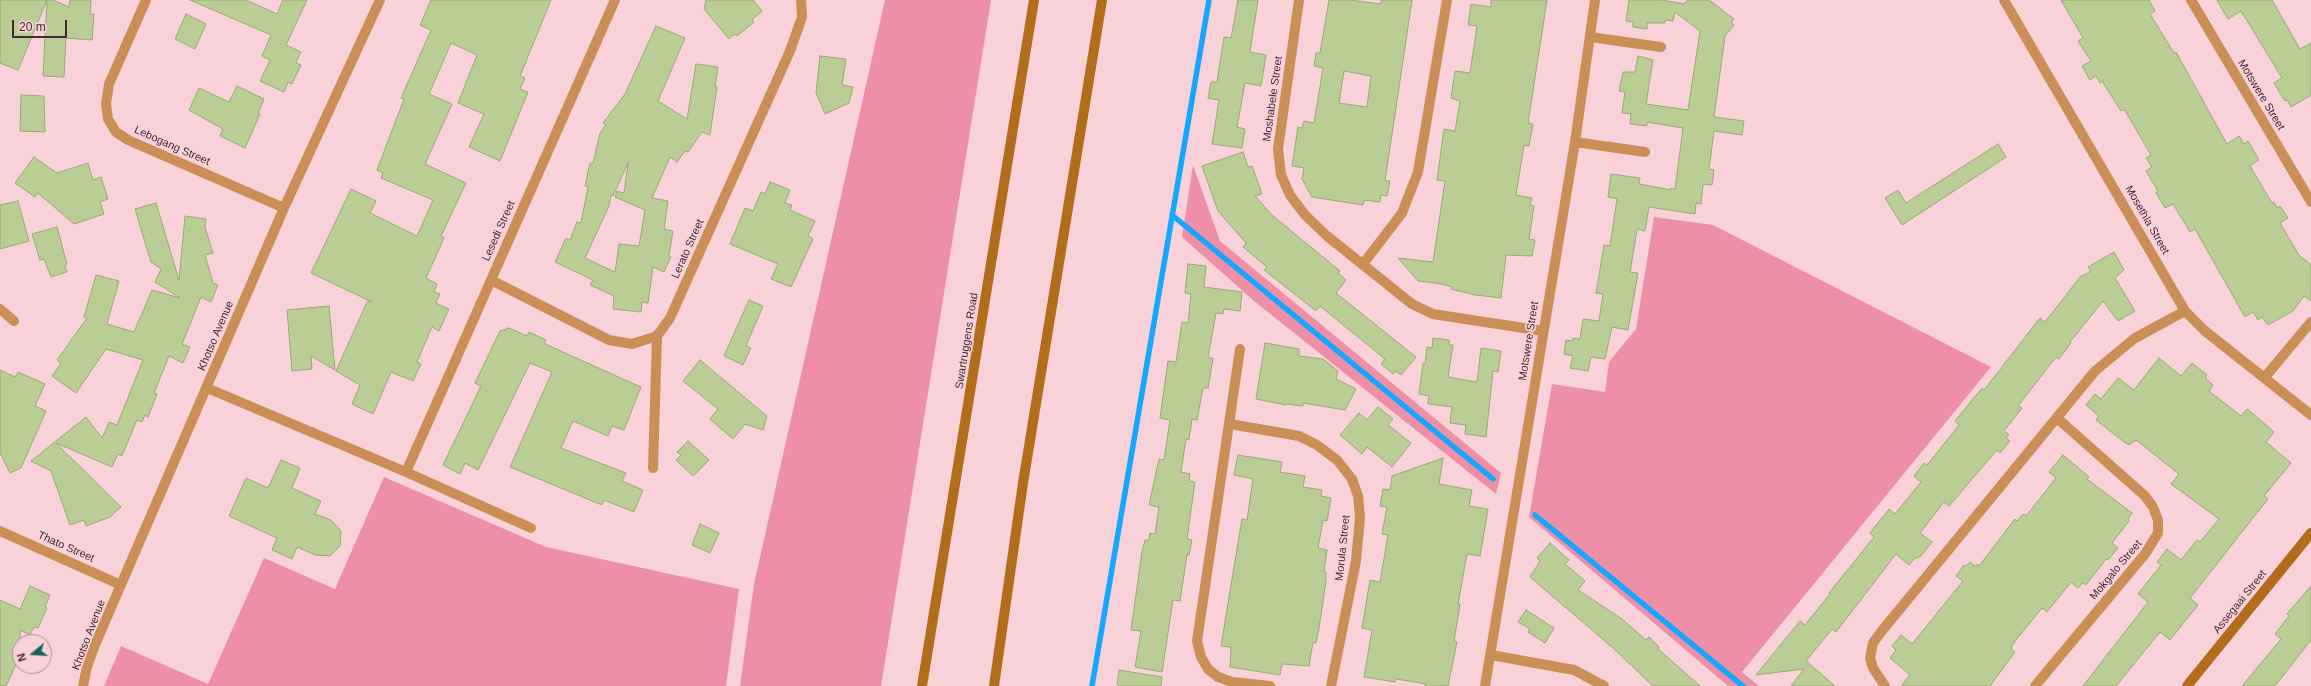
<!DOCTYPE html>
<html>
<head>
<meta charset="utf-8">
<style>
	body { margin:0 }
	#map { position:relative; width:2311px; height:686px; overflow:hidden; background:#f9d1d9; font-family:Arial,sans-serif }
	canvas { display:block }
	.north { position:absolute; left:12px; top:634px; width:40px; height:40px; box-sizing:border-box; background:#f9d1d9; border:1px solid #b18e95; border-radius:50%; rotate:252deg; font-size:11px; font-weight:700; line-height:16px; text-align:center; color:#442a30 }
	.north::after { content:''; display:block; margin:auto; width:14px; height:18px; background:#19645c; clip-path:polygon(50% 0,100% 100%,50% 72%,0 100%) }
	.scale { position:absolute; left:12px; top:20px; width:55px; height:18px; box-sizing:border-box; border:2px solid #442a30; border-top:0; padding-left:5px; font-size:12px; line-height:14px; white-space:nowrap; color:#442a30; -webkit-text-stroke:3px #f9d1d9; paint-order:stroke }
</style>
</head>
<body>
<div id="map">
<canvas width="2311" height="686"></canvas>
<div class="north">N</div>
<div class="scale">20 m</div>
</div>
<script>
const g = document.querySelector('canvas').getContext('2d');
g.lineJoin = 'round';
function fill(path, color) { g.fillStyle = color; g.fill(path, 'evenodd'); }
const toPath = rows => new Path2D(rows.map(r => 'M' + r).join(''));
function strokePath(path, color, width, dash) { g.strokeStyle = color; g.lineWidth = width; g.lineCap = dash ? 'butt' : 'round'; g.setLineDash(dash || []); g.stroke(path); }
function drawText(font, color, halo, rows, align = 'center') {
  g.font = font + ' Arial,sans-serif'; g.lineWidth = 3.5; g.setLineDash([]); g.textBaseline = 'middle'; g.strokeStyle = halo; g.fillStyle = color; for (const [text, x, y, turn = 0] of rows) {
    g.save(); g.translate(x, y); g.rotate((+turn || 0) * Math.PI / 180); g.textAlign = isNaN(turn) ? turn : align; if (halo) g.strokeText(text, 0, 0); g.fillText(text, 0, 0); g.restore();
  }
}
fill(toPath([
	[885,0,991,0,881,686,740,686,754,584],
	[1193,165,1220,241,1501,473,1496,494,1254,301,1182,237],
	[1654,217,1713,225,1991,367,1742,672,1759,686,1728,686,1529,517,1552,384,1605,392,1609,362,1636,329],
	[384,477,546,547,739,589,726,686,104,686,121,646,208,684,264,558,335,589]
]), '#ed8fa6');
strokePath(toPath([
	[1172,215,1493,479],
	[1535,515,1743,686],
	[1092,686,1209,0]
]), '#15a6fe', 5.5);
const building = toPath([
	[0,0,47,0,18,70,0,63,0,0],
	[47,0,53,0,69,7,70,0,91,0,90,14,94,14,92,40,66,38,64,77,43,76,47,0],
	[190,0,246,0,277,14,283,0,307,0,286,45,301,52,296,63,301,65,292,84,288,82,284,92,260,81,270,60,262,56,271,35,190,0],
	[431,0,551,0,520,76,525,78,520,89,528,92,500,161,469,147,484,114,458,103,477,55,451,43,429,94,452,104,425,164,466,183,441,236,444,238,426,278,437,284,434,292,440,294,436,303,449,309,439,331,432,327,417,362,421,364,413,381,391,372,373,414,352,404,360,385,336,371,367,302,372,302,311,273,351,189,376,201,370,213,417,236,433,200,381,178,383,173,377,170,404,99,401,98,431,30,420,25,431,0],
	[706,0,753,0,762,11,752,20,754,22,737,36,735,34,729,39,704,9,706,0],
	[1238,0,1258,0,1250,52,1266,55,1261,86,1245,83,1237,127,1245,129,1242,148,1212,144,1219,100,1208,98,1211,82,1217,82,1224,37,1231,38,1238,0],
	[1329,0,1351,0,1381,4,1381,0,1412,0,1385,181,1390,181,1387,196,1381,195,1380,202,1364,200,1363,205,1312,197,1302,179,1304,168,1292,166,1298,127,1302,128,1304,121,1314,123,1323,68,1314,66,1316,53,1320,53,1329,0],
	[1344,71,1371,76,1367,107,1339,103,1344,71],
	[1491,0,1547,0,1528,123,1533,124,1529,146,1524,145,1516,195,1532,198,1530,205,1534,206,1529,239,1535,240,1532,256,1506,255,1501,298,1475,295,1451,289,1452,287,1442,284,1418,281,1398,258,1433,262,1445,181,1437,180,1444,129,1455,131,1460,101,1451,98,1455,71,1470,73,1477,26,1468,25,1471,4,1491,7,1491,0],
	[1629,0,1661,0,1685,4,1687,0,1709,0,1734,19,1731,23,1734,25,1725,36,1714,117,1744,121,1742,135,1714,131,1709,169,1714,170,1712,185,1703,184,1701,204,1696,203,1695,214,1649,207,1645,231,1637,229,1630,272,1638,273,1628,330,1612,327,1605,359,1591,357,1588,371,1570,368,1573,356,1564,354,1566,340,1573,341,1573,338,1580,339,1583,319,1599,321,1603,294,1596,293,1604,245,1610,246,1617,199,1608,197,1611,174,1640,178,1639,184,1671,190,1671,188,1675,189,1683,128,1647,122,1647,126,1630,124,1631,114,1622,113,1625,92,1619,91,1623,72,1635,72,1638,56,1653,60,1646,104,1688,110,1700,31,1675,12,1673,21,1665,20,1665,23,1647,23,1647,29,1633,27,1633,22,1626,21,1629,0],
	[2061,0,2149,0,2155,11,2150,14,2174,53,2176,52,2227,144,2239,136,2244,144,2248,141,2259,160,2250,166,2272,203,2274,202,2277,208,2280,206,2288,218,2280,223,2299,255,2311,265,2311,301,2304,296,2293,311,2268,325,2262,317,2258,320,2253,312,2245,317,2195,229,2190,232,2173,204,2165,208,2156,193,2158,191,2146,171,2152,167,2146,158,2151,155,2124,109,2121,111,2102,81,2100,83,2096,76,2090,80,2082,66,2091,61,2078,41,2083,38,2061,0],
	[2217,0,2272,0,2300,49,2311,43,2311,95,2291,107,2287,100,2285,101,2274,83,2282,78,2241,11,2228,19,2217,0],
	[186,14,206,24,195,49,175,39,186,14],
	[656,26,685,38,658,101,687,119,696,64,718,67,715,87,717,87,710,135,702,132,688,152,685,151,677,162,670,157,652,198,668,201,664,229,673,231,669,256,671,257,664,272,653,267,648,303,642,302,641,312,613,309,614,296,590,285,593,280,555,262,566,238,570,240,577,222,581,223,588,187,585,186,590,163,593,163,600,133,606,125,603,123,625,94,656,26],
	[628,163,624,193,617,191,615,197,645,210,639,246,619,244,615,272,585,258,609,206,611,195,613,196,628,163],
	[820,56,846,59,842,85,853,87,849,103,825,114,816,93,820,56],
	[237,86,264,99,258,113,260,114,245,148,220,136,223,129,189,110,199,88,229,102,237,86],
	[21,95,44,96,45,132,20,131,21,95],
	[1998,144,2006,157,1902,225,1885,198,1898,190,1906,203,1998,144],
	[1243,152,1248,167,1252,166,1262,194,1255,196,1272,215,1340,271,1338,273,1346,280,1336,293,1416,357,1401,375,1395,371,1393,374,1381,364,1385,359,1320,306,1316,311,1264,270,1267,267,1243,247,1246,243,1218,211,1202,166,1243,152],
	[34,157,57,173,88,163,93,180,101,177,108,199,100,202,104,214,74,224,38,193,35,197,15,183,34,157],
	[770,182,790,190,785,203,792,205,790,210,815,221,808,236,813,239,791,287,771,279,778,264,730,244,745,208,753,211,761,192,765,194,770,182],
	[18,201,29,241,0,249,0,205,18,201],
	[156,203,179,280,185,216,206,219,205,227,213,253,205,255,213,283,218,285,211,302,201,297,182,344,190,347,183,363,169,356,154,393,157,394,148,417,145,415,142,422,137,420,122,456,118,454,112,467,56,443,121,507,110,517,86,526,84,520,70,525,51,471,31,461,86,417,102,438,109,422,117,425,143,360,106,349,76,393,52,376,61,363,57,360,87,318,84,317,96,275,119,281,107,324,134,332,152,290,180,298,155,282,161,269,151,262,135,209,156,203],
	[57,227,67,264,65,265,67,272,51,277,44,259,40,260,32,234,57,227],
	[2114,252,2124,270,2115,278,2135,311,2118,321,2103,301,2070,342,2071,343,2059,359,2056,357,2018,406,2022,408,2004,431,2009,435,2006,438,2010,441,2000,453,1997,450,1949,506,1944,502,1920,533,1932,542,1921,556,1914,559,1909,565,1896,554,1836,632,1832,629,1806,661,1835,686,1791,686,1804,669,1756,675,1800,621,1805,625,1830,594,1829,593,1874,537,1870,533,1889,509,1895,514,1921,482,1914,476,1924,463,1927,465,1959,425,1955,421,1982,388,1984,390,2040,318,2045,322,2080,277,2091,271,2088,267,2114,252],
	[1188,264,1206,266,1204,287,1242,292,1240,311,1224,309,1223,314,1216,313,1208,358,1213,358,1208,388,1203,388,1197,420,1192,419,1189,440,1186,439,1181,472,1190,474,1189,481,1195,482,1187,539,1192,540,1189,555,1187,555,1180,601,1173,600,1162,672,1135,667,1141,631,1131,630,1142,552,1145,540,1149,540,1150,533,1155,534,1159,507,1149,505,1159,459,1164,460,1170,420,1160,418,1168,361,1176,362,1182,322,1188,323,1191,294,1185,293,1188,264],
	[749,300,763,306,746,346,751,348,743,365,724,356,749,300],
	[329,306,335,370,311,356,312,369,292,371,287,310,329,306],
	[509,328,527,336,529,332,546,340,545,344,641,387,624,430,612,426,608,436,573,421,561,448,626,473,622,481,643,490,634,512,604,500,602,505,510,467,552,372,530,363,478,470,465,463,460,474,443,465,481,386,475,383,500,331,509,328],
	[1433,338,1449,340,1449,345,1453,345,1448,377,1477,382,1481,348,1501,351,1498,372,1493,371,1486,437,1465,434,1466,425,1450,423,1452,407,1428,404,1429,396,1419,394,1423,363,1425,364,1427,347,1432,348,1433,338],
	[1265,343,1299,349,1299,356,1323,359,1338,371,1336,379,1356,389,1345,410,1303,403,1303,406,1287,404,1286,405,1256,399,1265,343],
	[2159,358,2181,376,2192,363,2207,375,2205,378,2213,385,2209,391,2241,416,2247,409,2258,418,2274,432,2266,442,2291,463,2264,496,2268,499,2190,598,2198,605,2170,640,2160,632,2116,686,2083,686,2148,602,2138,594,2161,565,2157,562,2167,549,2181,560,2197,540,2200,542,2219,519,2171,484,2179,474,2136,440,2129,445,2124,442,2096,420,2099,416,2086,405,2095,394,2101,399,2118,378,2134,390,2159,358],
	[700,360,767,416,763,430,745,424,733,439,710,419,718,409,683,381,700,360],
	[0,370,15,377,18,372,45,384,35,406,46,411,21,468,10,473,0,453,0,370],
	[1378,407,1393,419,1388,425,1411,443,1392,467,1367,447,1362,454,1340,435,1359,413,1367,420,1378,407],
	[688,441,709,460,693,476,676,460,681,455,677,452,688,441],
	[1238,455,1282,462,1280,472,1305,476,1303,487,1322,490,1321,496,1331,498,1327,521,1323,520,1318,548,1327,550,1324,572,1326,572,1326,581,1319,628,1316,643,1313,642,1309,666,1282,664,1280,675,1230,667,1231,647,1221,646,1242,519,1247,520,1253,479,1234,475,1238,455],
	[2063,455,2089,477,2087,479,2132,513,2128,519,2129,521,2112,543,2118,548,2108,560,2106,559,2086,585,2083,583,2078,588,2071,582,2047,612,2042,608,2016,640,2011,648,2015,652,1990,686,1901,686,1910,675,1890,658,1896,650,1892,646,1901,635,1912,644,1963,581,1956,576,1964,565,1966,566,1970,562,1975,566,1977,564,1979,566,2015,519,2017,521,2023,514,2026,516,2056,478,2049,472,2063,455],
	[1443,458,1439,484,1472,490,1469,506,1488,509,1480,556,1467,554,1458,604,1460,604,1454,641,1457,642,1448,686,1425,686,1426,684,1396,679,1395,682,1364,677,1372,630,1362,628,1370,580,1380,582,1388,535,1382,534,1387,507,1380,506,1383,489,1390,490,1392,476,1443,458],
	[281,460,300,468,292,488,321,501,315,514,331,520,341,531,340,546,330,556,315,555,297,547,292,559,272,550,277,538,229,516,246,478,268,488,281,460],
	[700,524,719,533,710,553,692,545,700,524],
	[1550,543,1569,560,1565,564,1585,581,1578,590,1622,619,1646,640,1649,637,1659,647,1658,649,1700,686,1653,686,1613,648,1530,577,1540,561,1537,558,1550,543],
	[30,586,50,595,45,607,47,608,38,628,34,627,30,635,20,630,20,656,6,686,0,686,0,600,20,609,30,586],
	[2311,586,2311,640,2275,686,2242,686,2281,639,2275,634,2289,616,2287,614,2311,586],
	[1526,610,1554,628,1545,643,1528,632,1530,629,1518,622,1526,610],
	[1119,670,1162,677,1161,686,1119,686,1117,684,1119,670]
]);
fill(building, '#b9cd95');
strokePath(building, '#98ab75', 1);
strokePath(toPath([
	[146,0,109,84,106,104,108,119,116,132,128,140,284,208],
	[1299,0,1278,149,1281,175,1290,195,1305,215,1327,236,1412,304,1433,314,1543,331],
	[2004,0,2185,311,2205,331,2311,415],
	[2191,0,2311,202],
	[1590,37,1661,47],
	[1575,142,1645,152],
	[1363,264,1402,213,1418,172,1447,0],
	[491,280,609,340,632,344,657,336,670,318,790,51,802,17,801,0],
	[0,309,14,321],
	[1240,349,1197,641,1201,657,1208,669,1218,677,1232,682,1270,686],
	[2265,377,2311,322],
	[207,388,406,472,531,528],
	[1230,424,1299,436,1317,445,1337,460,1352,479,1358,496,1360,517,1356,561,1331,686],
	[653,468,657,336],
	[406,472,615,0],
	[0,531,121,585],
	[1491,655,1574,670,1604,686],
	[83,686,87,667,94,647,284,208,380,0],
	[1485,686,1575,142,1595,0],
	[1885,686,1873,668,1870,658,1873,643,1881,632,2095,371,2135,338,2185,311],
	[2035,686,2145,554,2158,533,2158,520,2153,507,2145,496,2057,418]
]), '#ca8f56', 10);
strokePath(toPath([
	[922,686,1034,0],
	[994,686,1023,483,1102,0],
	[2187,686,2311,533]
]), '#b16d1c', 10);
drawText('11px', '#442a30', '#f9d1d9', [
	["Motswere Street",2261,95,59],
	["Moshabele Street",1273,99,-82],
	["Lebogang Street",172,146,24],
	["Mosethla Street",2147,220,60],
	["Lesedi Street",499,231,-66],
	["Lerato Street",688,249,-66],
	["Khotso Avenue",216,336,-67],
	["Swartruggens Road",967,341,-81],
	["Motswere Street",1529,341,-81],
	["Thato Street",66,547,24],
	["Morula Street",1343,548,-84],
	["Mokgalo Street",2116,570,-50],
	["Assegaai Street",2240,602,-51],
	["Khotso Avenue",89,635,-69]
]);
</script>
</body>
</html>
